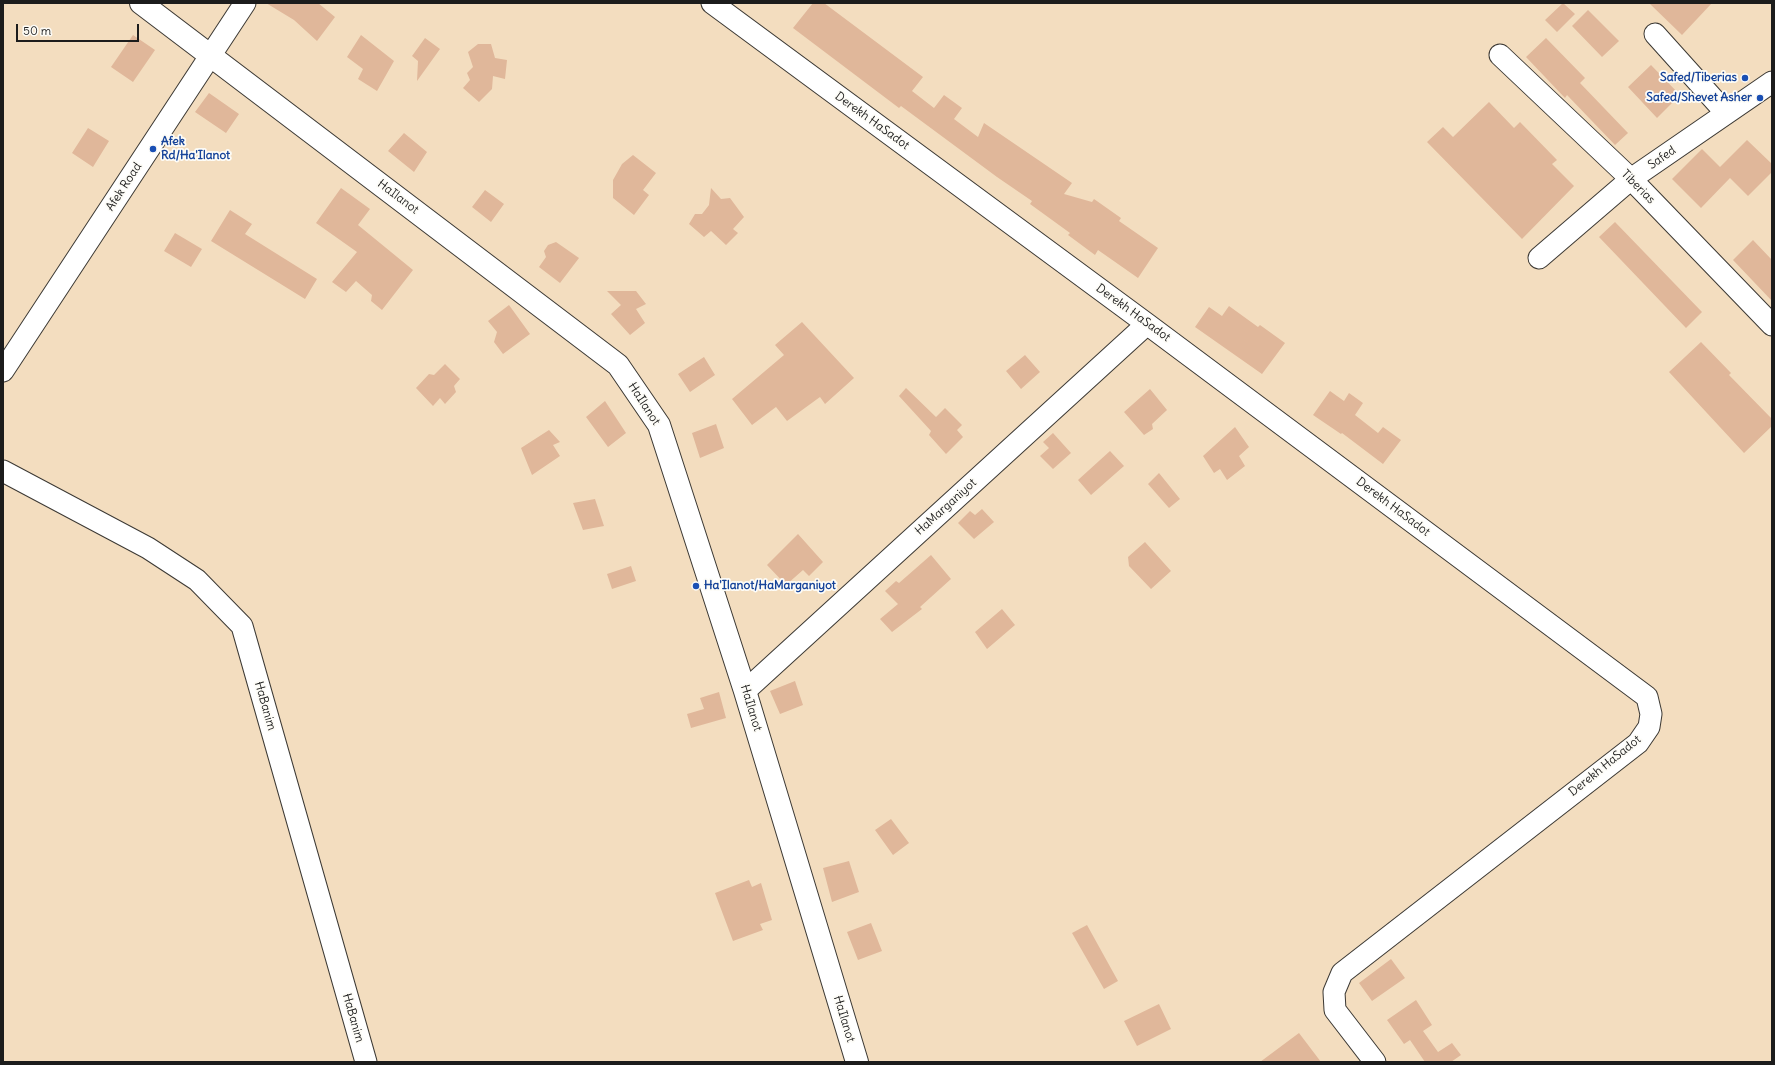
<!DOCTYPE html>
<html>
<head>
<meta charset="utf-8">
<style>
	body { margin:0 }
	#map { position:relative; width:1775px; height:1065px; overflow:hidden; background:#f3ddbf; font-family:Delius,sans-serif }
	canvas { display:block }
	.frame { position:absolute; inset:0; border:4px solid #1c1c1c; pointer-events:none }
	.scale { position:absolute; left:16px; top:24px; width:123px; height:18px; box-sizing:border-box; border:2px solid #1c1c1c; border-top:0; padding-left:5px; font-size:12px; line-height:14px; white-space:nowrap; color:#1c1c1c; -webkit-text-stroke:3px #fdfcf7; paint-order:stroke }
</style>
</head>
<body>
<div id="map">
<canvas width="1775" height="1065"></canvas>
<div class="frame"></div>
<div class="scale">50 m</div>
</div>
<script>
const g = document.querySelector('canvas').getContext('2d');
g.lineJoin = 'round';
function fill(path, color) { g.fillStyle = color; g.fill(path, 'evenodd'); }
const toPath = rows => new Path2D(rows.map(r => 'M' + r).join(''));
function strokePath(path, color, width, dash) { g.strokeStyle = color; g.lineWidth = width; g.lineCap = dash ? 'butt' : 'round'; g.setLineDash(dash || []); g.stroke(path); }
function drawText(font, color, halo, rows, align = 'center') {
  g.font = font + ' Delius,sans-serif'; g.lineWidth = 3.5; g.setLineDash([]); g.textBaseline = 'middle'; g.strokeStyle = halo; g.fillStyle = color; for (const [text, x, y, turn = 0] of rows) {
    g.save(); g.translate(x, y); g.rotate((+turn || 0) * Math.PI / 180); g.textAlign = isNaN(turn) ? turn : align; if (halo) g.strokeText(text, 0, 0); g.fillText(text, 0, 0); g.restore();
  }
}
fill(toPath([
	[266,3,318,3,335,17,317,41,294,20],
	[813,3,824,3,923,77,912,91,934,108,944,95,962,108,954,119,978,137,984,123,1072,183,1064,194,1092,202,1094,199,1121,218,1119,221,1158,248,1138,278,1098,250,1095,255,1068,235,1070,233,1030,204,1032,201,997,177,901,106,899,108,793,28],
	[1563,3,1575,14,1557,32,1545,20],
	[1649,3,1712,3,1682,35],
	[1588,10,1619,41,1602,57,1572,26],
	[133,35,155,50,133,82,111,67],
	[361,35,394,61,377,91,358,79,363,69,347,57],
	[425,38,440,49,417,81,418,61,412,56],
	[1546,38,1585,78,1580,83,1628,133,1615,145,1567,95,1565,98,1526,57],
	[478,44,491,44,495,58,507,60,505,79,493,76,492,89,479,102,463,88,470,80,467,73,473,67,468,52],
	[1651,65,1680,95,1657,118,1628,87],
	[209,93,239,114,226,133,195,112],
	[1489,102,1514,128,1520,122,1557,160,1552,164,1574,186,1522,239,1427,142,1443,127,1453,137],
	[88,128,109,141,93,167,72,153],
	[404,133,427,152,414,172,388,151],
	[1747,140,1772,164,1772,172,1748,196,1730,178,1701,208,1672,179,1702,149,1720,167],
	[633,155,656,173,643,190,649,195,634,215,613,198,613,180,622,164],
	[341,188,370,209,358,225,413,270,382,310,371,301,372,295,356,281,346,292,332,282,357,252,316,223],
	[711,188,721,199,730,198,744,217,733,229,738,233,726,245,711,231,704,237,689,224,695,214,702,214,709,205],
	[485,190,504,204,491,222,472,207],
	[230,210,252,224,245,234,317,279,305,299,211,241],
	[1615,222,1702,312,1686,328,1599,237],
	[175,233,202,249,191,267,164,251],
	[1753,240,1772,260,1772,301,1733,260],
	[556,242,579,258,560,283,539,267,546,257,544,251,548,245],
	[607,291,636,291,646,304,636,309,645,323,630,335,611,314,621,305],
	[509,305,530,334,503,354,494,342,497,332,488,321],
	[1229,306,1258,327,1260,325,1285,343,1262,374,1195,327,1209,307,1222,316],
	[802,322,854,378,825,404,820,397,787,421,776,407,752,425,732,399,784,355,775,345],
	[1701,342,1731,373,1729,375,1772,419,1772,426,1744,453,1669,372],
	[1025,355,1040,372,1021,389,1006,371],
	[704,357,715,375,690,392,678,374],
	[445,364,460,379,454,386,456,392,445,404,440,398,433,406,416,388,429,374,434,375],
	[906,388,936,417,945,408,962,425,957,430,963,437,946,454,929,435,931,431,899,396],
	[1150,389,1167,410,1152,424,1153,429,1144,435,1124,412],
	[1330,391,1344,401,1349,393,1363,403,1355,415,1378,433,1383,427,1401,440,1383,464,1342,433,1341,434,1313,415],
	[605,401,626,433,608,447,586,417],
	[716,424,724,448,700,458,692,433],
	[1235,427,1249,447,1239,456,1245,466,1227,480,1220,469,1214,473,1203,456],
	[549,430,560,442,553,445,560,456,532,475,521,448],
	[1053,433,1071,453,1053,469,1040,456,1049,448,1043,442],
	[1110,451,1124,466,1091,495,1078,480],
	[1159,473,1180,499,1169,508,1148,484],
	[595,499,604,526,583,530,573,503],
	[982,509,994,522,974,539,958,523,970,511,975,515],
	[798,534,823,562,809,576,803,570,786,585,767,565],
	[1145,542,1171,571,1151,589,1129,566,1128,557],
	[931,555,951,579,920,607,922,609,892,632,880,619,898,604,885,591,896,581,899,583],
	[631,566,636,581,612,589,607,574],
	[1002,609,1015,625,987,649,975,632],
	[795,681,803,705,780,714,770,691],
	[719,692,726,718,691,728,687,714,704,709,700,698],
	[891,819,909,843,893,855,875,830],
	[849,861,859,892,832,902,823,868],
	[749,880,752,887,761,883,772,920,760,924,763,930,733,941,715,893],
	[871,923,882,951,858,960,847,932],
	[1087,925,1118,981,1104,989,1072,933],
	[1391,959,1405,978,1372,1001,1359,983],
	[1416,1000,1432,1025,1423,1031,1438,1052,1452,1043,1461,1055,1451,1062,1425,1062,1410,1040,1404,1044,1387,1020],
	[1159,1004,1171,1029,1137,1046,1124,1021],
	[1299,1033,1321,1062,1260,1062]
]), '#e0b79a');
const minor = toPath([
	[712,3,1147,324,1647,697,1651,714,1649,727,1638,743,1342,973,1334,992,1335,1010,1375,1062],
	[1655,34,1726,113],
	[1500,55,1631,179,1772,325],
	[1539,258,1631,179,1772,82],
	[3,371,245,3],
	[3,471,148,548,197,580,242,626,366,1062],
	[745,691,1147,324]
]);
const major = toPath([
	[141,3,618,365,659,425,745,691,857,1062]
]);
strokePath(minor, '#3c3934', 23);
strokePath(major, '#3c3934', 24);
strokePath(minor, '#fff', 21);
strokePath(major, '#fff', 22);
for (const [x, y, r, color] of [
	[1745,78,4,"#1a4fb4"],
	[1760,98,4,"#1a4fb4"],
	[153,149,4,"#1a4fb4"],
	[696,586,4,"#1a4fb4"]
]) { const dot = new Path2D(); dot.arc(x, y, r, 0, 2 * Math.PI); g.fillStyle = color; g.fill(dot); strokePath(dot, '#fdfcf7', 1.5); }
drawText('bold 12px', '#164399', '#fdfcf7', [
	["Safed/Tiberias",1737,78],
	["Safed/Shevet Asher",1752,98],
	["Afek",161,142,"left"],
	["Rd/Ha'Ilanot",161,156,"left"],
	["Ha'Ilanot/HaMarganiyot",704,586,"left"]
], 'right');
drawText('12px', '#1c1c1c', '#fdfcf7', [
	["Derekh HaSadot",872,121,36],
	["Safed",1662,158,-35],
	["Afek Road",124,187,-57],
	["Tiberias",1638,187,45],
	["HaIlanot",398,197,37],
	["Derekh HaSadot",1133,313,36],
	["HaIlanot",644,404,57],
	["HaMarganiyot",946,507,-42],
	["Derekh HaSadot",1393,507,37],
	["HaBanim",265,706,74],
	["HaIlanot",751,708,73],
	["Derekh HaSadot",1605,766,-39],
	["HaBanim",353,1018,74],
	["HaIlanot",844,1019,73]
]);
</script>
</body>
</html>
